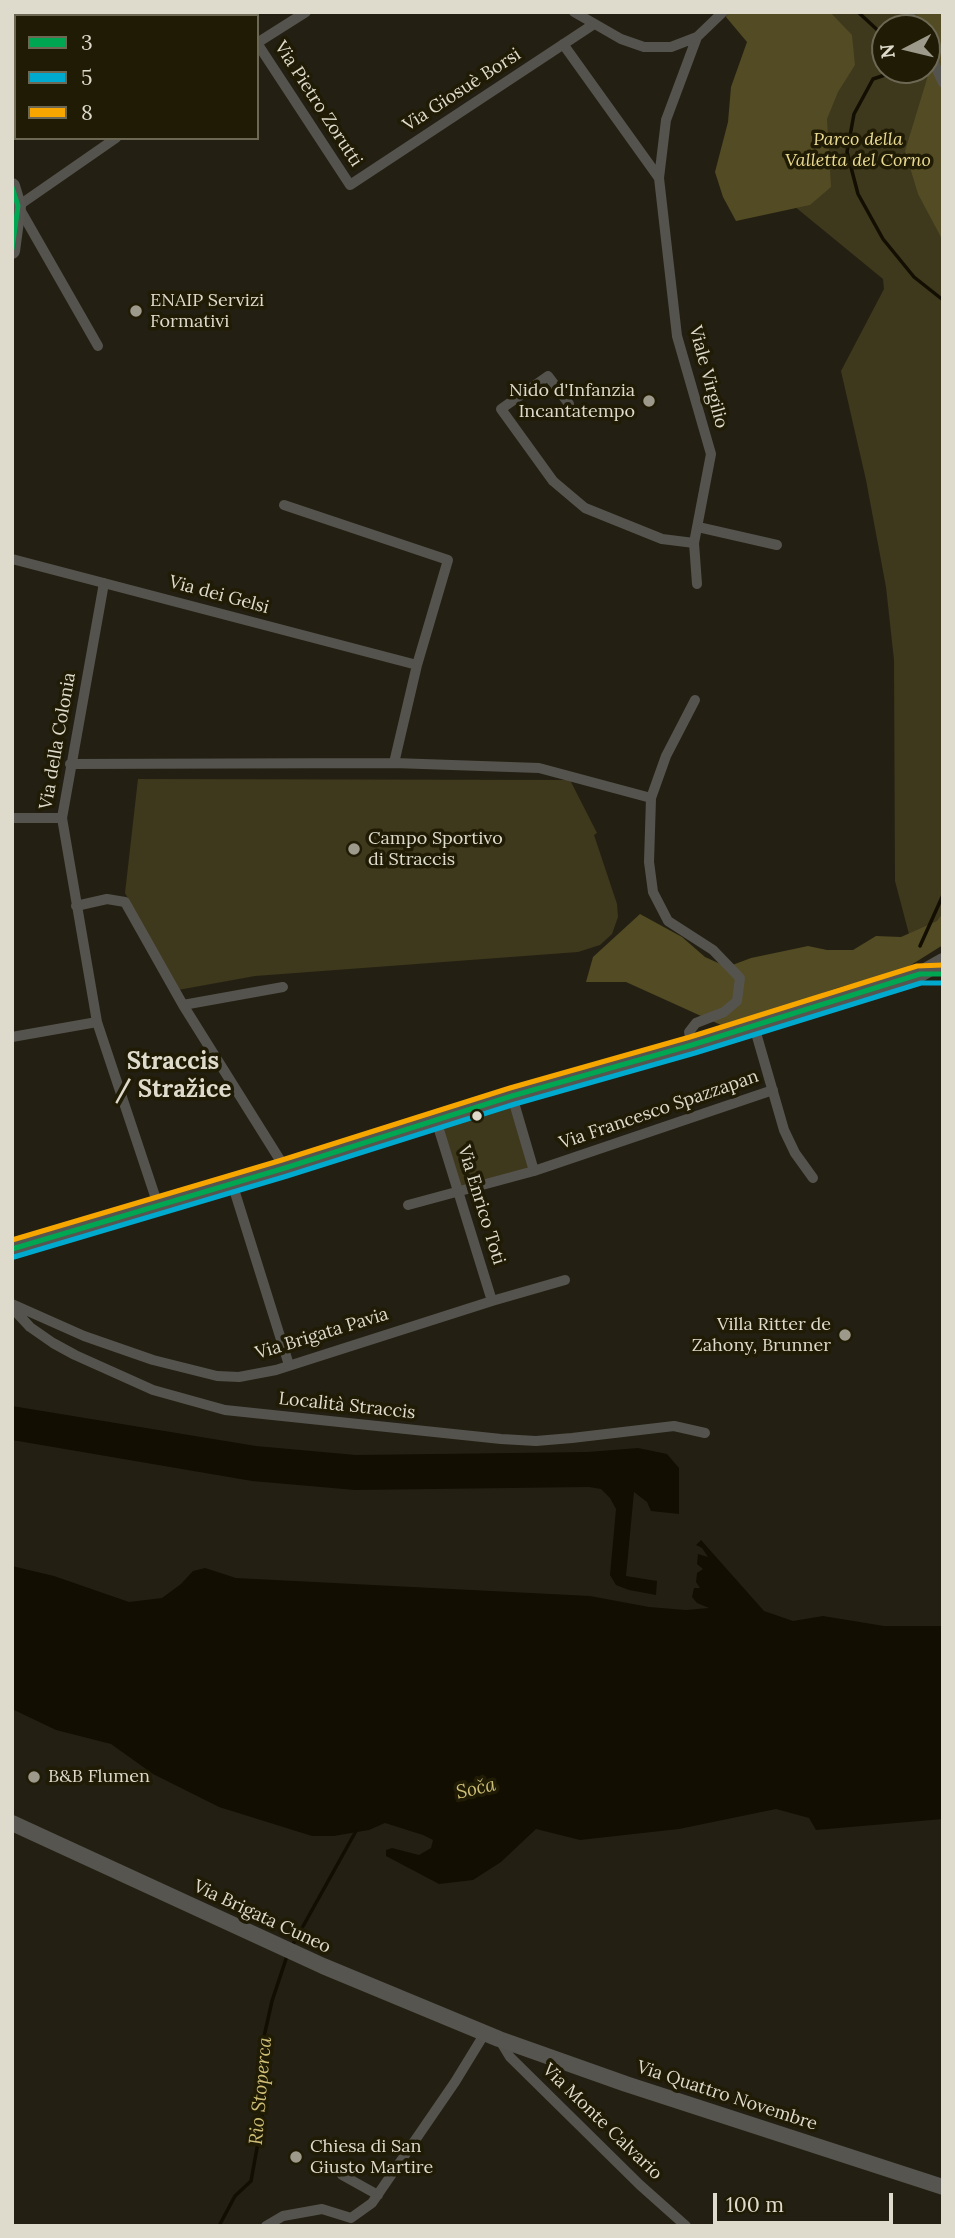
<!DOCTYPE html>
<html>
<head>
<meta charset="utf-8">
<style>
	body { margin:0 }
	#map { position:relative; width:955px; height:2238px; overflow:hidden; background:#232013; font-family:Lora,serif }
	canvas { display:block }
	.frame { position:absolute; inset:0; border:14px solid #dedbcd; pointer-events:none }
	.legend { position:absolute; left:14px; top:14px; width:245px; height:126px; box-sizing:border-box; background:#201b04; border:2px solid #6c6854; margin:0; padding:9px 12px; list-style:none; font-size:21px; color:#dedbcd }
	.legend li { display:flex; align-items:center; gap:14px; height:35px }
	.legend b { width:35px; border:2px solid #6c6854 }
	.north { position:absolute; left:871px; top:14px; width:70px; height:70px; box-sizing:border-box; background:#201b04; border:2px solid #6c6854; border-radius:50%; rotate:263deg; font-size:19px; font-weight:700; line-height:28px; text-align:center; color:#dedbcd }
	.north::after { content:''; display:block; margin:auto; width:24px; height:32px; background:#9d9a8c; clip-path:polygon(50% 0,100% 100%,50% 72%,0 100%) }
	.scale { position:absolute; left:713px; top:2193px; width:180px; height:32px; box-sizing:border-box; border:4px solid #dedbcd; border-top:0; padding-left:9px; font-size:21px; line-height:24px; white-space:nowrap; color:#dedbcd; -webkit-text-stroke:5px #201b04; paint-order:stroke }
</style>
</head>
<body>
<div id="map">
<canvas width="955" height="2238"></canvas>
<div class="frame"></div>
<ul class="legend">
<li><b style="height:9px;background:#00a651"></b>3</li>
<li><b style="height:9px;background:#00a9ce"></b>5</li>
<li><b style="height:9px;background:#f7a600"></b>8</li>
</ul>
<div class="north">N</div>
<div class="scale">100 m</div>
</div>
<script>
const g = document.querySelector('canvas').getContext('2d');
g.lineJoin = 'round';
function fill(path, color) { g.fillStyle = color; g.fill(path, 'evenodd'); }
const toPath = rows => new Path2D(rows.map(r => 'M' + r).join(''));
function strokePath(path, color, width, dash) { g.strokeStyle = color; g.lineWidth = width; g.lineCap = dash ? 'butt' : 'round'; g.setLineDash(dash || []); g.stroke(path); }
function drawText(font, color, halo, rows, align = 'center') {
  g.font = font + ' Lora,serif'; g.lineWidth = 7; g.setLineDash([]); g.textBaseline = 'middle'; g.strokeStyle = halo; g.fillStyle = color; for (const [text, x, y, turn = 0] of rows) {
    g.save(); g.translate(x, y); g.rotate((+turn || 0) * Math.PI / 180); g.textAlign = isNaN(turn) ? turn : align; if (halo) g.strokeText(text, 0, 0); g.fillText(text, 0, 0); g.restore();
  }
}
fill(toPath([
	[754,12,943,12,943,933,914,953,895,881,894,660,886,587,866,480,841,371,884,289,883,279,794,206],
	[885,28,927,28,927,70,885,70],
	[138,779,570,780,597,833,594,835,617,904,618,917,612,934,600,945,578,952,255,976,178,990,125,893],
	[512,1096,534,1171,458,1192,436,1120]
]), '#3e381c');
fill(toPath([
	[728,12,830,12,852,35,855,65,838,92,827,119,831,187,810,205,736,221,723,197,715,172,728,122,731,87,747,42,726,17],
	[913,12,943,12,943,241,918,194,905,151,933,59,927,39,927,28,924,28,921,18],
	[943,913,943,945,903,970,837,988,783,1007,721,1025,626,982,586,982,593,957,640,914,682,937,705,957,727,967,751,958,808,946,827,950,853,950,876,936,901,937,937,921]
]), '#534b23');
fill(toPath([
	[12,1406,256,1446,356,1455,588,1452,638,1448,667,1454,679,1468,679,1514,651,1511,647,1502,634,1492,626,1576,657,1581,656,1595,629,1590,616,1585,610,1575,616,1509,610,1498,601,1489,589,1487,355,1490,252,1481,12,1440],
	[701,1540,764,1611,793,1621,823,1616,884,1626,943,1626,943,1819,816,1830,809,1818,776,1809,679,1829,580,1840,536,1829,501,1862,473,1880,439,1884,386,1856,386,1850,392,1848,419,1855,431,1848,433,1840,423,1835,385,1823,369,1830,334,1836,312,1836,219,1807,153,1774,111,1744,56,1730,12,1709,12,1566,54,1576,129,1602,162,1598,181,1584,193,1571,205,1568,236,1578,590,1596,649,1607,686,1610,709,1608,697,1603,692,1597,694,1588,700,1588,696,1582,697,1573,703,1569,697,1564,698,1554,708,1557,702,1548,696,1545]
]), '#130e02');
strokePath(toPath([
	[858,12,885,37],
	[895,70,894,72,873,79,854,114,847,152,858,194,883,239,914,277,943,300],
	[920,946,943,895],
	[292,1946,356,1831],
	[219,2226,235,2196,251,2181,262,2121,261,2050,272,2001,287,1956]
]), '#130e02', 3.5);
strokePath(toPath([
	[238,12,240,16],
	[574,12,621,39,644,47,671,47,697,37,723,12],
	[911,17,917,28],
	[257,43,350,185,594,24],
	[257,43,306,12],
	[563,44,659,178],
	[927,48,943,83],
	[98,346,18,206,116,138],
	[569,404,548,376,501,409,553,481,585,508,662,539,694,543],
	[284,505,448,560,417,665,394,763],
	[698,527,777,545],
	[12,559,417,665],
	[104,583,62,818,97,1022,158,1205],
	[697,584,694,543,711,454,677,336,659,178,666,120,697,37],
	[70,764,394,763,539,768,651,798],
	[12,818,62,818],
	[76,906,107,899,125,902,183,1005,285,1168],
	[183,1005,283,987],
	[754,1026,784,1130,795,1153,813,1178],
	[12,1037,97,1022],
	[692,1045,689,1032,696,1023,724,1012,737,1001,740,978,713,950,668,921,653,892,649,862,651,798,666,756,695,700],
	[512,1096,534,1171],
	[436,1120,492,1301],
	[232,1183,289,1365],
	[408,1205,534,1171,773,1090],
	[12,1304,84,1336,153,1360,217,1376,239,1377,276,1370,492,1301,565,1280],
	[13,1305,17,1313,30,1327,53,1343,75,1355,153,1390,225,1410,501,1439,536,1441,572,1438,674,1426,705,1433],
	[499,2039,510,2057,640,2185,686,2226],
	[342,2175,378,2195],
	[266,2226,283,2216,322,2209,351,2218,372,2203,455,2082,485,2033]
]), '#55534e', 10);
strokePath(toPath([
	[12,186,18,206,12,251],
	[12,1249,285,1168,512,1096,692,1045,920,974,943,961],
	[12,1823,323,1966,499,2039,626,2084,943,2187]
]), '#56554f', 16);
strokePath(toPath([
	[12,187,18,206,12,249],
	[12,1249,285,1168,512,1096,692,1045,920,974,943,974]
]), '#00a651', 5);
strokePath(toPath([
	[14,1257,287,1176,515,1104,695,1053,921,983,943,983]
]), '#00a9ce', 5);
strokePath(toPath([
	[12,1240,282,1160,510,1088,690,1037,917,966,943,965]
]), '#f7a600', 5);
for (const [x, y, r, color] of [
	[136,311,7,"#9d9a8c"],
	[649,401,7,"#9d9a8c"],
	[354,849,7,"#9d9a8c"],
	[477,1116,6,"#dedbcd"],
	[845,1335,7,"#9d9a8c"],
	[34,1777,7,"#9d9a8c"],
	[296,2157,7,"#9d9a8c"]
]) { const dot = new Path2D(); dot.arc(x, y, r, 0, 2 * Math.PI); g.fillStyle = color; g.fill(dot); strokePath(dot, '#201b04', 2.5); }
drawText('18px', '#dedbcd', '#201b04', [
	["Via Giosuè Borsi",462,90,-33],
	["Via Pietro Zorutti",318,104,57],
	["Viale Virgilio",708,377,75],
	["Via dei Gelsi",219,595,15],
	["Via della Colonia",58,741,-80],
	["Via Francesco Spazzapan",659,1110,-19],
	["Via Enrico Toti",481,1205,73],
	["Via Brigata Pavia",322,1334,-17],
	["Località Straccis",347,1406,6],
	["Via Brigata Cuneo",262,1917,25],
	["Via Quattro Novembre",727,2096,18],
	["Via Monte Calvario",602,2122,44]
]);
drawText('italic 18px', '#ebdb92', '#201b04', [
	["Parco della",858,140],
	["Valletta del Corno",858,161]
]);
drawText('18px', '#dedbcd', '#201b04', [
	["ENAIP Servizi",150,301],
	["Formativi",150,322],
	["Nido d'Infanzia",635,391,"right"],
	["Incantatempo",635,412,"right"],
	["Campo Sportivo",368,839],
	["di Straccis",368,860],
	["Villa Ritter de",831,1325,"right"],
	["Zahony, Brunner",831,1346,"right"],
	["B&B Flumen",48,1777],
	["Chiesa di San",310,2147],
	["Giusto Martire",310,2168]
], 'left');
drawText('italic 19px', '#cfbf77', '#201b04', [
	["Soča",476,1789,-13],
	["Rio Stoperca",261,2091,-85]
]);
drawText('bold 24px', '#dedbcd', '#201b04', [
	["Straccis",173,1062],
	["/ Stražice",173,1090]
]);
</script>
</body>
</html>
